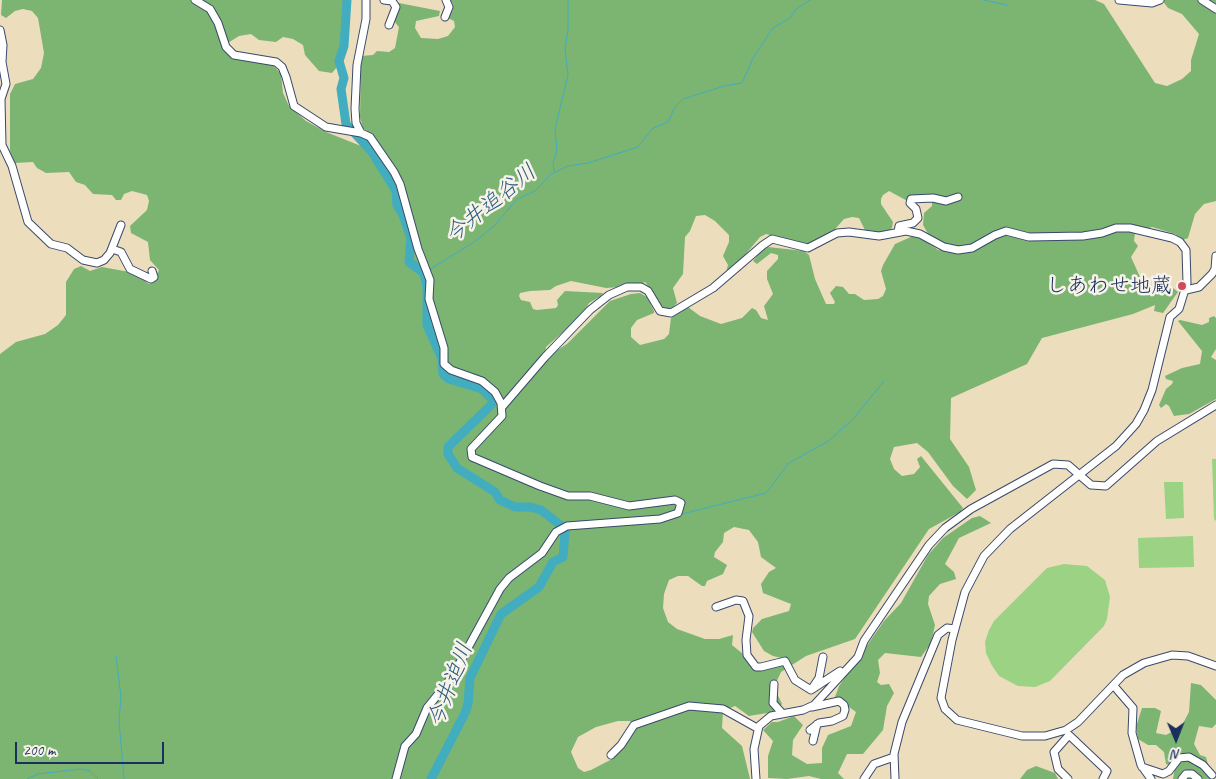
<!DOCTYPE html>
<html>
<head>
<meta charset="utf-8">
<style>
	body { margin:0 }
	#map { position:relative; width:1216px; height:779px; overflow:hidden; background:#ecdebc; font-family:Caveat,sans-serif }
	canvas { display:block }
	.north { position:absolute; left:1151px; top:714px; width:50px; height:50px; -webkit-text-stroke:4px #f7f3e8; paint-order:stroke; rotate:179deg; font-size:14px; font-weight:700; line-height:20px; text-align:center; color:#1b2f5e }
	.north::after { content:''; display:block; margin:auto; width:18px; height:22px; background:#1b2f5e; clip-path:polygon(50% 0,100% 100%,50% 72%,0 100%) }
	.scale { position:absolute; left:15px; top:742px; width:149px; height:22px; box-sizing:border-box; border:2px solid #1b2f5e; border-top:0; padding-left:6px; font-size:15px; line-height:18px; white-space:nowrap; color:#1b2f5e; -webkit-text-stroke:4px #f7f3e8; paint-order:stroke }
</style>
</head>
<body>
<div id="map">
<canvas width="1216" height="779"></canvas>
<div class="north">N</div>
<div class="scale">200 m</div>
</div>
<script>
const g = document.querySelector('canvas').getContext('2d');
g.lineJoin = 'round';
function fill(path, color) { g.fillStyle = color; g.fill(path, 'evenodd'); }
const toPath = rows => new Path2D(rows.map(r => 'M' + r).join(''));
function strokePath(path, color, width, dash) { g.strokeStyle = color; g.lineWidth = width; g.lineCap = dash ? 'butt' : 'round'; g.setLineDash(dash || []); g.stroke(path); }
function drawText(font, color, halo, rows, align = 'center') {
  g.font = font + ' Caveat,"Klee One",sans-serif'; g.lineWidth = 5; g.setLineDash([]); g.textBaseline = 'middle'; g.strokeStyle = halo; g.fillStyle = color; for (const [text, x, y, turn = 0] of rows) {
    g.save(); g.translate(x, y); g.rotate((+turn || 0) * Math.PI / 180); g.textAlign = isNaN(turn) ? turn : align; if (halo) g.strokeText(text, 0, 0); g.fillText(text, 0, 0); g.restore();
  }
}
fill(toPath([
	[1212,459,1216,459,1216,521,1214,519],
	[1164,482,1183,482,1184,518,1166,519],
	[1193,536,1194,567,1139,568,1138,538],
	[1064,564,1087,566,1105,580,1110,597,1107,619,1104,626,1050,681,1035,687,1018,686,999,676,991,664,986,653,985,642,989,630,994,621,1047,568]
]), '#9bd284');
fill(toPath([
	[2,0,344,0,340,49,337,67,332,73,319,71,305,55,303,45,293,39,283,37,276,42,259,40,251,34,239,36,223,46,222,49,234,59,273,65,281,74,283,93,289,106,306,121,326,132,361,146,371,134,363,128,360,117,361,56,373,55,377,51,389,52,395,48,399,27,394,21,399,3,440,11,439,16,416,21,415,28,421,38,438,39,448,36,455,27,454,21,448,18,453,10,453,4,450,0,1095,0,1104,4,1155,83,1167,86,1182,79,1191,71,1191,60,1199,34,1182,14,1168,8,1162,0,1216,0,1216,201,1204,204,1195,214,1188,238,1183,240,1175,234,1152,227,1135,233,1134,241,1138,246,1131,257,1140,277,1137,289,1152,289,1165,275,1168,284,1178,292,1163,313,1154,311,1155,305,1133,314,1042,338,1027,364,951,398,950,439,969,467,976,490,967,499,953,486,928,452,917,443,894,447,890,459,894,469,902,476,914,474,920,467,917,459,921,456,963,508,960,512,929,529,855,639,806,656,781,672,774,687,782,704,773,712,749,716,735,706,723,711,722,728,742,746,750,779,0,779,0,354,16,342,45,334,58,325,66,315,66,282,74,269,81,266,90,271,102,267,135,273,149,284,154,280,159,270,150,260,148,242,131,233,130,226,147,210,149,201,147,195,132,191,124,194,121,200,116,200,112,195,93,194,85,185,76,182,69,172,46,173,37,168,33,162,15,163,10,151,10,94,15,84,33,79,41,68,44,53,38,18,32,11,23,9,15,11,6,18,1,15],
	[889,191,913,204,928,200,932,202,932,206,924,213,923,225,930,237,949,248,949,251,938,250,926,241,913,236,895,244,883,265,881,271,886,289,883,296,878,299,864,300,855,294,849,294,843,287,836,286,830,293,835,302,834,304,826,304,815,279,809,255,804,251,768,247,762,250,753,261,757,264,771,253,778,255,778,259,767,271,767,279,773,294,764,306,768,320,761,318,756,310,752,308,742,318,721,324,700,316,688,307,671,318,669,334,664,339,640,345,631,337,631,328,637,320,654,313,654,311,647,297,640,293,631,294,610,301,567,344,548,356,545,355,546,347,582,315,589,303,601,296,603,293,565,291,557,300,558,305,556,308,537,310,533,309,530,302,521,300,519,296,520,293,530,291,550,290,556,286,571,281,606,288,635,286,645,282,654,293,659,305,668,309,672,308,677,303,673,288,683,274,685,237,690,231,696,216,705,215,715,221,729,235,729,242,723,256,728,265,726,272,729,274,760,237,766,234,807,244,829,236,844,219,852,217,859,218,866,232,887,232,892,228,893,222,881,204,881,199,883,195],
	[734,527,749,530,758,542,761,557,776,568,769,572,761,584,763,593,791,604,789,611,762,619,753,628,752,632,764,651,773,656,786,659,758,666,748,664,743,654,732,645,733,635,719,639,705,639,677,629,668,622,663,608,664,594,669,580,678,576,688,576,702,586,705,586,707,581,723,574,727,565,714,557,715,552,723,542,724,533],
	[618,721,630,721,634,724,614,758,591,770,584,772,578,768,571,752,578,737,596,727],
	[1214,316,1216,318,1216,349,1211,357,1216,360,1216,399,1189,414,1174,416,1169,406,1166,404,1161,408,1159,405,1166,389,1172,384,1173,381,1166,379,1165,376,1182,368,1200,364,1202,351,1178,321,1180,320,1202,325,1209,322,1209,318],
	[980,516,991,523,959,538,945,564,954,572,956,579,940,584,929,596,928,604,935,625,931,643,921,657,885,653,878,660,880,673,877,682,881,685,889,684,894,693,887,706,883,730,863,754,847,754,838,773,844,779,821,779,809,776,787,779,768,778,768,756,773,741,763,730,772,722,778,722,794,716,803,725,793,740,792,755,807,764,822,763,822,748,828,735,851,726,856,712,835,697,839,686,884,621,901,603,928,555,943,538,972,518],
	[1191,683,1201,685,1216,700,1216,724,1212,728,1199,726,1194,744,1200,755,1206,757,1212,779,1173,779,1175,767,1166,764,1164,752,1156,745,1148,745,1138,739,1136,727,1142,708,1155,708,1161,711,1156,733,1166,735,1181,727,1189,712],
	[1036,766,1055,773,1058,779,1020,779,1027,770]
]), '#7cb472');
strokePath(toPath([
	[983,0,1007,5],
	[554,171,553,164,557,150,555,129,568,75,565,49,568,29,568,0],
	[429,270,474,242,494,226,517,199,535,191,551,174,568,166,588,163,638,147,653,128,668,122,675,107,683,99,724,86,742,83,753,58,773,28,790,18,796,9,810,0],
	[682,514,766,493,789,463,830,440,854,418,884,381],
	[565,532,574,528],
	[116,656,121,697,119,722,124,779],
	[27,779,38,774,80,769,90,771,98,779]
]), '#41adbf', 1);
strokePath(toPath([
	[347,0,344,46,339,61,344,78,341,89,346,124,372,152,396,191,397,205,403,215,411,238,409,262,424,273,427,287,427,325,442,359,443,374,449,379,482,389,492,399,492,404,448,447,448,454,457,468,495,492,500,500,515,507,530,507,541,510,559,524,565,532,563,557,553,562,539,587,501,614,470,678,468,704,465,713,431,779]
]), '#41adbf', 9);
const minor = toPath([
	[195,0,210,9,218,23,226,47,234,55,276,62,282,67,286,77,294,106,326,127,361,133,370,137,394,172,400,184,418,249,430,280,429,299,444,348,444,364,451,370,482,381,495,392,501,403,502,416,471,449,472,457,540,486,568,496,590,496,629,506,675,500,681,503,678,513,660,519,567,526,556,532,542,553,509,578,500,589,452,677,427,708,416,734,405,746,396,779],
	[384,0,392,1,396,7,389,25],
	[1119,0,1152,3,1160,0],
	[1202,0,1216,9],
	[445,17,449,7,446,0],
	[0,30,3,45,2,62,6,84,1,99,2,145,12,166,28,222,51,244,67,248,83,260,97,263,104,260,110,253,121,225],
	[361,133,356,123,355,109,357,65,366,19,366,0],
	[898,232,899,226,913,223,918,218,916,209,910,203,911,199,933,198,946,201,958,197],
	[112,249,121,252,130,269,151,279,154,277,152,271],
	[1186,290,1199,287,1212,274,1215,269,1216,256],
	[502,407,545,357,590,310,609,295,627,287,641,287,648,291,660,311,671,313,713,288,763,245,772,239,808,248,837,233,849,232,879,236,906,231,920,234,944,247,958,250,972,248,995,235,1006,231,1029,237,1083,236,1102,233,1116,228,1130,228,1172,238,1180,242,1186,250,1187,283,1179,309,1170,317,1152,390,1144,410,1136,424,1116,446,1010,529,984,556,965,592,952,640,941,698,945,709,957,720,1022,736,1045,736,1066,730,1078,722,1123,675,1144,663,1172,655,1188,656,1216,666],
	[716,607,736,600,743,601,749,616,746,640,747,655,756,667,761,667,785,661,795,680,811,690,840,671],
	[774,684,773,703,782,713],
	[1114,686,1133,708,1132,733,1141,765,1151,779],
	[813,687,819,678,823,657],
	[810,730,819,723,832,721,843,716,845,710,844,705,839,701,812,707],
	[813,741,817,724],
	[611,755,621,745,634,725,689,706,723,709,757,728],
	[1142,767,1163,774,1169,771,1179,758,1189,757,1203,765,1212,775],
	[756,779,754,749,759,726,771,716,803,710,814,705,858,657,864,641,929,545,945,528,971,509,1053,464,1068,465,1091,485,1106,486,1157,441,1216,405],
	[864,779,874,764,894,757],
	[895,779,894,754,902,722,938,635,947,628,955,629],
	[1068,779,1058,769,1054,752,1069,735,1107,771,1103,779],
	[1182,779,1186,774,1192,774,1198,779]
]);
strokePath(minor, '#3a496c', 9);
strokePath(minor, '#fff', 7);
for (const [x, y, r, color] of [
	[1182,286,5,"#d1495b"]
]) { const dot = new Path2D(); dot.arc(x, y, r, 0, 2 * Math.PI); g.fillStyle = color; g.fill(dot); strokePath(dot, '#f7f3e8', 2); }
drawText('21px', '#1b2f5e', '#f7f3e8', [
	["しあわせ地蔵",1172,286]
], 'right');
drawText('italic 22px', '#285b80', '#f7f3e8', [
	["今井追谷川",491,204,-39],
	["今井迫川",451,685,-69]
]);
</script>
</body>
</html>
